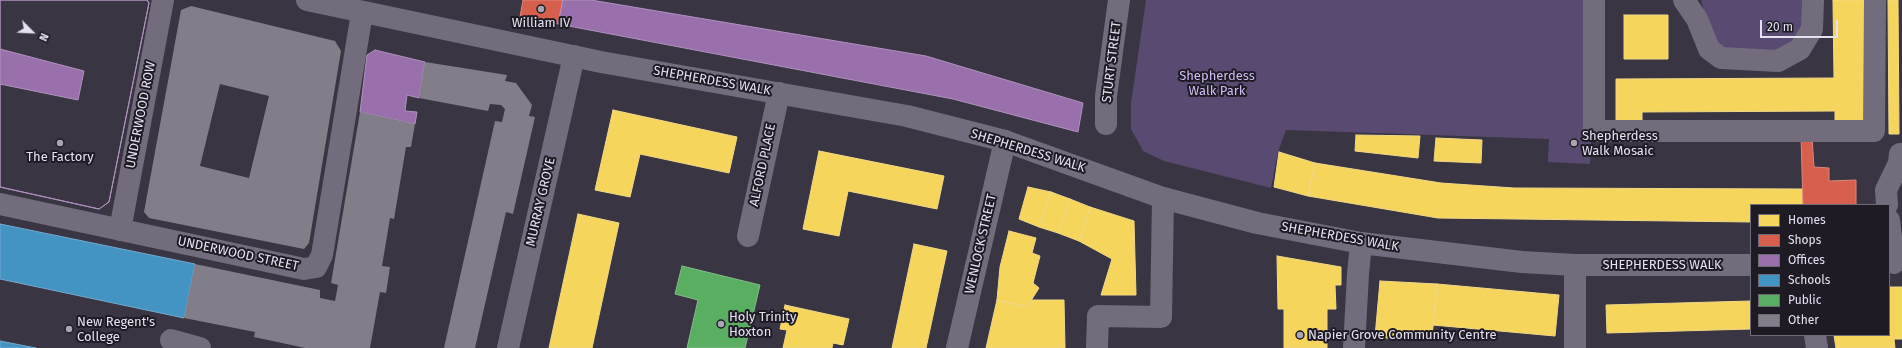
<!DOCTYPE html>
<html>
<head>
<meta charset="utf-8">
<style>
	body { margin:0 }
	#map { position:relative; width:1902px; height:348px; overflow:hidden; background:#3a3542; font-family:"Fira Sans",sans-serif }
	canvas { display:block }
	.legend { position:absolute; left:1750px; top:204px; width:140px; height:132px; box-sizing:border-box; background:#1e1b25; border:1px solid #6e6a76; margin:0; padding:5px 7px; list-style:none; font-size:12px; color:#e6e1f0 }
	.legend li { display:flex; align-items:center; gap:8px; height:20px }
	.legend b { width:20px; border:1px solid #6e6a76 }
	.north { position:absolute; left:12px; top:12px; width:40px; height:40px; -webkit-text-stroke:3px #1e1b25; paint-order:stroke; rotate:114deg; font-size:11px; font-weight:700; line-height:16px; text-align:center; color:#e6e1f0 }
	.north::after { content:''; display:block; margin:auto; width:14px; height:18px; background:#e6e1f0; clip-path:polygon(50% 0,100% 100%,50% 72%,0 100%) }
	.scale { position:absolute; left:1760px; top:20px; width:78px; height:18px; box-sizing:border-box; border:2px solid #e6e1f0; border-top:0; padding-left:5px; font-size:12px; line-height:14px; white-space:nowrap; color:#e6e1f0; -webkit-text-stroke:3px #1e1b25; paint-order:stroke }
</style>
</head>
<body>
<div id="map">
<canvas width="1902" height="348"></canvas>
<ul class="legend">
<li><b style="height:11px;background:#f6d55c"></b>Homes</li>
<li><b style="height:11px;background:#d6604d"></b>Shops</li>
<li><b style="height:11px;background:#9970ab"></b>Offices</li>
<li><b style="height:11px;background:#4393c3"></b>Schools</li>
<li><b style="height:11px;background:#5aae61"></b>Public</li>
<li><b style="height:11px;background:#827e89"></b>Other</li>
</ul>
<div class="north">N</div>
<div class="scale">20 m</div>
</div>
<script>
const g = document.querySelector('canvas').getContext('2d');
g.lineJoin = 'round';
function fill(path, color) { g.fillStyle = color; g.fill(path, 'evenodd'); }
const toPath = rows => new Path2D(rows.map(r => 'M' + r).join(''));
function strokePath(path, color, width, dash) { g.strokeStyle = color; g.lineWidth = width; g.lineCap = dash ? 'butt' : 'round'; g.setLineDash(dash || []); g.stroke(path); }
function drawText(font, color, halo, rows, align = 'center') {
  g.font = font + ' "Fira Sans",sans-serif'; g.lineWidth = 4; g.setLineDash([]); g.textBaseline = 'middle'; g.strokeStyle = halo; g.fillStyle = color; for (const [text, x, y, turn = 0] of rows) {
    g.save(); g.translate(x, y); g.rotate((+turn || 0) * Math.PI / 180); g.textAlign = isNaN(turn) ? turn : align; if (halo) g.strokeText(text, 0, 0); g.fillText(text, 0, 0); g.restore();
  }
}
fill(toPath([
	[1146,0,1584,0,1591,141,1590,164,1548,162,1549,139,1286,130,1278,152,1271,188,1164,161,1143,151,1131,129,1131,103],
	[1701,0,1803,0,1802,30,1794,43,1778,51,1725,50,1713,43]
]), '#584a70');
const homes = toPath([
	[1833,0,1866,0,1867,122,1835,123,1835,111,1642,112,1642,122,1616,122,1616,79,1834,78,1833,0],
	[1888,0,1898,0,1899,134,1889,134,1888,0],
	[1624,15,1668,15,1668,59,1624,59,1624,15],
	[613,110,737,137,729,173,640,154,630,197,595,190,613,110],
	[1356,135,1420,136,1418,158,1355,151,1356,135],
	[1436,138,1482,140,1481,163,1434,161,1436,138],
	[819,151,944,176,937,209,848,191,839,236,803,229,819,151],
	[1279,152,1315,163,1308,196,1274,187,1279,152],
	[1315,163,1441,183,1514,188,1803,189,1803,205,1751,205,1751,222,1438,218,1308,196,1315,163],
	[1028,187,1051,192,1039,227,1019,219,1028,187],
	[1051,192,1070,199,1058,233,1039,227,1051,192],
	[1070,199,1090,207,1079,241,1058,233,1070,199],
	[1090,207,1134,221,1136,295,1101,295,1112,259,1079,241,1090,207],
	[578,214,619,223,592,348,549,348,578,214],
	[1009,231,1036,238,1032,253,1040,256,1033,283,1039,288,1027,307,997,300,1000,267,1009,231],
	[914,244,947,251,926,348,892,348,914,244],
	[1277,256,1341,267,1341,285,1335,285,1336,309,1327,309,1327,348,1284,348,1284,309,1278,309,1277,256],
	[1380,281,1437,284,1432,337,1399,334,1398,339,1375,337,1380,281],
	[1437,284,1559,295,1555,336,1433,325,1437,284],
	[1889,287,1902,287,1902,339,1894,339,1895,348,1836,348,1834,335,1889,335,1889,287],
	[997,300,1027,307,1032,300,1064,300,1065,348,986,348,997,300],
	[1751,301,1751,329,1607,333,1606,305,1751,301],
	[785,305,849,319,843,345,833,343,832,348,783,348,787,330,780,329,785,305]
]);
fill(homes, '#f6d55c');
strokePath(homes, '#f1d988', 1);
const shops = toPath([
	[523,0,563,0,558,24,520,17,523,0],
	[1801,136,1812,137,1814,167,1829,168,1829,181,1856,180,1856,205,1803,205,1801,136]
]);
fill(shops, '#d6604d');
strokePath(shops, '#db877e', 1);
const offices = toPath([
	[0,0,147,0,149,3,109,202,99,209,0,187,0,84,78,100,84,71,0,49,0,0],
	[0,0,147,0,149,3,109,202,99,209,0,187,0,0],
	[563,0,591,0,926,56,1083,103,1078,132,953,99,558,24,563,0],
	[375,50,425,62,419,98,407,95,405,111,417,112,415,124,360,112,367,55,375,50]
]);
fill(offices, '#9970ab');
strokePath(offices, '#b092c0', 1);
const schools = toPath([
	[0,224,195,264,184,318,0,279,0,224],
	[0,341,36,348,0,348,0,341]
]);
fill(schools, '#4393c3');
strokePath(schools, '#74aad0', 1);
const public = toPath([
	[682,266,760,285,745,348,687,348,698,300,675,294,682,266]
]);
fill(public, '#5aae61');
strokePath(public, '#84bd8c', 1);
fill(toPath([
	[191,6,335,41,341,51,309,243,304,249,149,218,144,212,181,10],
	[220,84,269,96,249,178,200,166],
	[425,62,507,75,505,81,516,83,532,105,529,116,535,117,513,214,506,212,475,348,444,348,495,121,502,122,505,109,501,105,490,104,488,111,419,98],
	[360,112,415,124,411,147,406,147,394,219,390,218,382,266,390,267,386,293,380,292,370,348,305,348,254,337,255,332,184,318,195,264,320,290,320,298,335,301,338,285,331,283]
]), '#827e89');
strokePath(toPath([
	[1594,0,1594,131,1874,131,1875,0],
	[1684,0,1697,19,1709,49,1721,58,1778,61,1800,49,1812,29,1813,0],
	[1106,124,1106,96,1119,0],
	[0,204,304,269,316,267,322,255,362,13],
	[1887,205,1886,190,1899,163,1900,154],
	[1889,220,1894,263],
	[120,230,163,0],
	[748,236,779,93],
	[1575,265,1575,348],
	[171,340,200,348],
	[508,348,574,56],
	[957,348,1005,141],
	[1097,348,1098,316,1161,317,1163,198],
	[1354,348,1358,274,1361,243]
]), '#726c7d', 22);
strokePath(toPath([
	[307,0,601,62,907,116,1005,141,1163,198,1257,223,1361,243,1522,262,1575,265,1751,265],
	[1815,335,1817,348]
]), '#726c7c', 22);
for (const [x, y, r, color] of [
	[541,9,4,"#aaa5b3"],
	[60,143,4,"#aaa5b3"],
	[1574,143,4,"#aaa5b3"],
	[721,324,4,"#aaa5b3"],
	[69,329,4,"#aaa5b3"],
	[1300,335,4,"#aaa5b3"]
]) { const dot = new Path2D(); dot.arc(x, y, r, 0, 2 * Math.PI); g.fillStyle = color; g.fill(dot); strokePath(dot, '#1e1b25', 1.5); }
drawText('13px', '#e6e1f0', '#1e1b25', [
	["William IV",541,23,"center"],
	["Shepherdess",1582,136],
	["Walk Mosaic",1582,151],
	["The Factory",60,157,"center"],
	["Holy Trinity",729,317],
	["Hoxton",729,332],
	["New Regent's",77,322],
	["College",77,337],
	["Napier Grove Community Centre",1308,335]
], 'left');
drawText('13px', '#e6e1f0', '#1e1b25', [
	["STURT STREET",1112,62,-83],
	["SHEPHERDESS WALK",712,81,10],
	["UNDERWOOD ROW",141,115,-79],
	["SHEPHERDESS WALK",1028,151,17],
	["ALFORD PLACE",763,165,-78],
	["MURRAY GROVE",541,202,-77],
	["SHEPHERDESS WALK",1340,237,10],
	["WENLOCK STREET",981,244,-77],
	["UNDERWOOD STREET",238,254,12],
	["SHEPHERDESS WALK",1662,265]
]);
drawText('13px', '#cfbbf3', '#1e1b25', [
	["Shepherdess",1217,76],
	["Walk Park",1217,91]
]);
</script>
</body>
</html>
